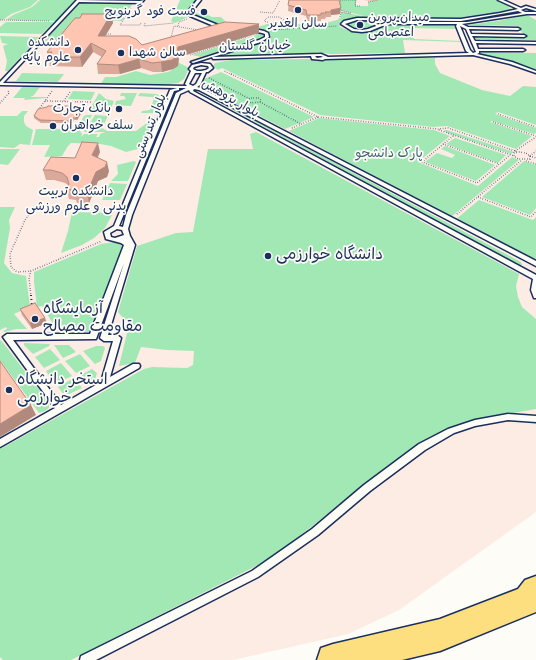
<!DOCTYPE html>
<html>
<head>
<meta charset="utf-8">
<style>
	body { margin:0 }
	canvas { display:block; background:#fdfcf7 }
</style>
</head>
<body>
<canvas width="536" height="660"></canvas>
<script>
const g = document.querySelector('canvas').getContext('2d');
g.lineJoin = 'round';
function fill(path, color) { g.fillStyle = color; g.fill(path, 'evenodd'); }
const toPath = rows => new Path2D(rows.map(r => 'M' + r).join(''));
function strokePath(path, color, width, dash) { g.strokeStyle = color; g.lineWidth = width; g.lineCap = dash ? 'butt' : 'round'; g.setLineDash(dash || []); g.stroke(path); }
function drawText(font, color, halo, rows, align = 'center') {
  g.font = font + ' Mynerve,"Playpen Sans Arabic",sans-serif'; g.lineWidth = 3.5; g.setLineDash([]); g.textBaseline = 'middle'; g.strokeStyle = halo; g.fillStyle = color; for (const [text, x, y, turn = 0] of rows) {
    g.save(); g.translate(x, y); g.rotate((+turn || 0) * Math.PI / 180); g.textAlign = isNaN(turn) ? turn : align; if (halo) g.strokeText(text, 0, 0); g.fillText(text, 0, 0); g.restore();
  }
}
fill(toPath([
	[0,0,536,0,536,512,399,610,348,634,233,660,0,660]
]), '#fdece3');
fill(toPath([
	[0,0,38,0,30,7,11,14,3,20,0,20],
	[40,0,76,0,56,21,6,20,13,15,32,7],
	[180,0,197,0,188,13,190,16,175,23,171,21],
	[340,0,356,0,356,6,368,6,368,2,378,0,497,0,512,7,508,8,512,9,507,11,463,19,346,19,340,22,339,24,340,27,349,31,364,33,372,32,386,24,453,25,456,29,410,28,414,39,461,41,462,42,403,40,405,53,330,54,317,52,307,55,209,57,269,39,271,38,270,34,258,27,267,24,322,24,337,20,341,17,341,12,368,17,340,10],
	[80,1,133,3,122,21,75,19,54,44,43,43],
	[193,10,200,10,196,11,198,14,202,15,208,15,212,17,221,17,227,23,218,25,195,16,193,12],
	[527,15,536,20,536,40,480,39,480,41,477,41,474,36,479,38,526,38,517,26,466,25,497,21],
	[355,20,451,21,453,22,383,22,376,24,372,28,361,30,353,29,345,24],
	[6,22,54,22,42,34,0,33,0,27],
	[258,32,264,36,258,40,201,57,192,55,256,35,254,33],
	[0,36,39,37,8,71,5,71,7,61,3,46,8,44,2,43],
	[482,52,536,53,536,70,481,55],
	[416,57,435,58,435,64,440,73,482,90,510,96,523,86,536,87,536,125,498,112,495,114,536,128,536,133,534,134,492,121,490,122,532,136,516,149,447,126,433,127,320,115,222,68,218,70,213,66,215,63,231,60,309,59,322,61,331,59],
	[174,60,189,68,184,79,178,83,163,85,100,85,105,77,116,77,136,71,150,75,168,72,172,70],
	[221,72,314,117,285,129,203,87,204,79],
	[22,73,63,74,64,74,58,82,16,81],
	[23,86,41,86,33,96,30,97,46,97,46,98,24,100,25,98,13,98],
	[73,91,95,92,91,100,68,99],
	[198,91,200,91,521,262,522,265,518,265],
	[99,93,106,99,114,101,109,113,89,111],
	[121,93,137,93,131,106,115,105,116,101,126,99,124,96,120,96],
	[140,93,156,94,162,96,164,98,158,111,153,113,141,113,142,111,150,110,154,99,152,97,138,96],
	[22,111,28,111,24,116,24,122,26,126,33,130,30,145,20,144,14,148,0,147,0,116,17,116],
	[87,115,92,115,86,125,79,129,82,134,81,137,84,134,98,134,96,137,99,137,100,134,105,132,85,132,82,129,88,126,95,115,108,116,102,128,107,131,136,131,155,117,155,119,142,148,126,152,111,146,100,144,71,143,68,146,62,156,44,157,50,145,32,145,36,129,72,129,79,125,84,116],
	[319,118,434,130,450,136,418,162,478,186,512,157,519,160,451,217,289,131],
	[444,130,447,130,514,152,511,154,445,132],
	[256,132,519,274,516,286,518,297,522,307,536,319,536,409,469,421,429,437,356,491,286,547,258,565,71,660,3,660,0,657,0,449,144,369,152,367,187,368,193,365,194,351,167,350,141,347,135,363,119,366,129,325,118,312,137,246,176,233,193,232,208,149,253,149,250,134],
	[455,138,506,155,498,163,446,144],
	[445,146,495,165,476,181,425,162,437,153,452,158,455,155,441,149],
	[0,149,20,149,8,165,0,164],
	[134,161,136,162,128,181,111,181,118,174,117,165],
	[524,161,536,165,536,208,530,215,482,197],
	[110,183,127,184,120,200,102,200],
	[479,200,533,220,536,217,536,258,532,260,455,220],
	[0,207,15,207,9,220,10,228,4,263,12,273,26,276,30,307,14,314,27,329,17,329,4,332,3,331,7,329,6,327,0,330],
	[72,212,113,213,105,228,94,238,82,245,61,253,68,231],
	[114,242,119,243,123,247,95,330,91,332,43,329,52,322,42,306,37,307,34,282,34,272,101,244],
	[1,340,49,403,49,408,45,411,39,413,0,360,0,341],
	[24,343,50,344,49,346,33,354,24,345],
	[54,345,69,345,76,352,63,358],
	[96,346,103,346,105,348,101,361,95,364,83,351],
	[50,349,60,360,44,368,35,357],
	[80,354,90,366,76,373,65,361],
	[61,363,72,376,55,384,46,371],
	[92,369,97,373,95,380,85,385,77,377],
	[74,378,82,388,67,395,64,395,58,387]
]), '#a2e8b5');
const service = toPath([
	[77,0,140,1,144,0,141,3,79,2,3,83,187,86,185,84,191,71,189,69,192,65,201,63,210,64,213,68,208,72,206,72,200,85,197,87,201,88,536,261,536,266,199,90,194,89,193,91,536,275,536,298,534,298,531,290,533,279,190,92,189,90,180,94,132,215,128,229,130,236,135,245,108,335,117,335,121,338,110,377,133,364,139,364,140,366,139,368,0,447,0,439,55,408,3,337,7,334,90,334,124,245,121,243,106,239,104,232,114,226,170,90,177,88,0,85,0,82,77,0],
	[201,65,208,66,209,68,206,70,201,71,197,71,193,69,194,67,201,65],
	[195,73,202,73,196,84,193,86,189,84,195,73],
	[179,88,186,88,176,93,126,215,123,227,119,226,174,91,179,90,179,88],
	[117,229,122,230,124,235,115,238,111,237,110,233,117,229],
	[124,263,100,338,104,341,113,341,101,382,61,405,13,340,96,339,124,263],
	[197,0,201,0,193,10,193,15,223,27,223,29,221,29,190,16,189,10,197,0],
	[498,0,503,0,521,8,526,6,536,9,536,11,526,8,521,10,525,12,536,12,536,14,527,14,462,24,468,27,518,28,520,29,518,30,469,29,471,34,524,35,526,36,524,37,472,36,475,41,536,42,536,44,476,43,478,49,523,49,525,50,523,51,479,51,479,53,477,54,512,62,536,71,536,73,510,64,473,55,325,59,323,60,312,59,311,56,213,59,212,57,193,63,191,62,259,40,265,37,265,34,262,33,249,30,250,28,264,31,268,33,269,37,261,42,213,57,321,54,328,57,469,53,466,51,456,26,457,24,387,24,370,31,362,32,352,31,341,24,344,21,357,18,461,19,500,13,518,9,498,0],
	[518,11,522,13,467,22,387,22,368,29,362,30,354,29,345,24,357,20,461,21,518,11],
	[460,26,466,29,476,52,473,53,470,50,460,26],
	[315,56,321,56,323,57,317,58,315,56],
	[508,414,536,416,536,422,508,420,475,426,454,433,425,450,370,491,318,535,258,577,96,660,80,660,81,656,252,571,312,529,364,485,419,444,448,429,475,420,508,414]
]);
const primary = toPath([
	[536,576,536,612,440,651,402,660,317,660,321,648,333,644,440,619,518,589,525,580,536,576]
]);
strokePath(service, '#1b2f5e', 3);
strokePath(primary, '#1b2f5e', 3);
strokePath(toPath([
	[368,2,378,0],
	[131,8,120,25,140,25,141,23],
	[260,12,273,13,280,0],
	[351,13,340,10,340,0,356,0,355,6,361,6],
	[268,17,279,17,284,20,280,23,270,23,264,21,268,17],
	[340,17,341,12,351,14],
	[0,20,49,21],
	[145,23,144,26,174,23],
	[178,26,179,22,187,19],
	[271,30,337,26],
	[106,34,112,34],
	[171,38,174,26,198,30],
	[190,55,246,37],
	[224,71,233,75]
]), '#1b2f5e', 1, [0.5, 1.5]);
strokePath(toPath([
	[231,74,318,117,438,129,448,128,518,152],
	[209,78,250,99],
	[251,98,259,98,261,100,260,102,251,103,248,100,251,98],
	[45,101,91,102],
	[64,101,70,92],
	[260,102,301,124],
	[0,103,9,93,8,90],
	[40,108,52,91],
	[498,114,536,127],
	[493,122,536,136],
	[292,128,318,117],
	[439,130,514,156],
	[453,136,422,162,477,183,510,155],
	[443,144,499,164],
	[515,151,536,137],
	[519,152,526,153,530,156,530,159,518,159,514,156,514,153,519,152],
	[530,156,536,151],
	[530,156,536,158],
	[526,161,536,164],
	[478,197,531,217,536,211],
	[457,214,522,160],
	[31,271,17,272,11,267,10,254,25,220,35,207],
	[31,296,29,278,31,271,102,241]
]), '#1b2f5e', 1.5, [0.5, 2]);
strokePath(toPath([
	[31,295,32,306]
]), '#1b2f5e', 2, [1, 3]);
fill(service, '#fdfcf7');
fill(primary, '#fedf80');
fill(toPath([
	[289,0,340,14,331,15,331,17,326,17,325,19,321,19,321,21,307,21,306,16,288,11],
	[363,0,377,0,376,1],
	[111,14,113,23,105,36,142,45,259,24,259,33,179,57,178,66,173,69,162,72,153,72,141,68,120,74,98,74,97,64,102,57,93,52,82,67,50,66,48,57,48,56,47,52,80,18],
	[82,112,77,120,74,120,72,123,41,123,34,118,34,116],
	[100,152,98,157,109,171,107,177,98,181,89,203,77,203,76,200,69,199,67,189,68,185,65,183,54,180,46,180,43,170,75,158],
	[20,309,47,323,32,329,22,315]
]), '#daa99a');
fill(toPath([
	[341,8,340,14,331,15,331,10],
	[111,14,113,23,100,45,98,36],
	[259,24,259,33,179,57,178,66,173,69,162,72,161,62,178,47],
	[91,43,93,52,82,67,80,57],
	[139,59,141,68,120,74,118,65],
	[81,110,82,112,77,120,76,118],
	[98,143,100,152,94,164,92,155],
	[107,162,109,171,107,177,98,181,89,203,87,193,96,172],
	[45,318,47,323,32,329,30,323],
	[31,405,36,415,0,437,0,424]
]), '#b28a7d');
const building = toPath([
	[289,0,339,0,341,8,331,10,331,12,325,12,326,13,321,13,321,15,307,15,306,10,288,5,289,0],
	[82,14,111,14,98,36,129,36,136,39,142,45,225,22,259,24,178,47,177,56,172,60,161,62,152,63,139,59,118,65,97,64,106,51,91,43,80,57,48,57,52,52,47,52,75,18,80,18,82,14],
	[48,106,77,106,81,110,76,118,73,118,71,121,40,120,34,116,38,109,47,107,48,106],
	[82,142,98,143,92,155,107,162,105,167,96,172,87,193,74,193,76,190,67,189,69,184,67,177,62,173,51,170,43,170,51,157,75,158,82,142],
	[35,303,45,318,30,323,20,309,35,303],
	[0,361,31,405,0,424,0,361]
]);
fill(building, '#fec5b3');
strokePath(building, '#b28a7d', 1);
for (const [x, y, r, color] of [
	[298,10,4,"#1b2f5e"],
	[204,12,4,"#1b2f5e"],
	[360,25,4,"#1b2f5e"],
	[78,50,4,"#1b2f5e"],
	[121,53,4,"#1b2f5e"],
	[119,109,4,"#1b2f5e"],
	[53,126,4,"#1b2f5e"],
	[76,178,4,"#1b2f5e"],
	[268,256,4,"#1b2f5e"],
	[35,319,4,"#1b2f5e"],
	[9,390,4,"#1b2f5e"]
]) { const dot = new Path2D(); dot.arc(x, y, r, 0, 2 * Math.PI); g.fillStyle = color; g.fill(dot); strokePath(dot, '#fdfcf7', 1.5); }
drawText('13px', '#1b2f5e', '#fdfcf7', [
	["فست فود گرینویچ",196,12],
	["میدان پروین",368,18,"left"],
	["اعتصامی",368,33,"left"],
	["سالن الغدیر",298,24,"center"],
	["دانشکده",70,43],
	["علوم پایه",70,58],
	["سالن شهدا",129,53,"left"],
	["بانک تجارت",111,109],
	["سلف خواهران",61,126,"left"],
	["دانشکده تربیت",76,192,"center"],
	["بدنی و علوم ورزشی",76,207,"center"]
], 'right');
drawText('13px', '#1b2f5e', '#fdfcf7', [
	["خیابان گلستان",255,47,-1],
	["بلوار پژوهش",230,99,30],
	["بلوار تندرستی",151,126,-68]
]);
drawText('13px', '#3d5d74', '#fdfcf7', [
	["پارک دانشجو",389,154]
]);
drawText('16px', '#1b2f5e', '#fdfcf7', [
	["دانشگاه خوارزمی",276,256],
	["آزمایشگاه",43,310],
	["مقاومت مصالح",43,328],
	["استخر دانشگاه",17,381],
	["خوارزمی",17,399]
], 'left');
</script>
</body>
</html>
